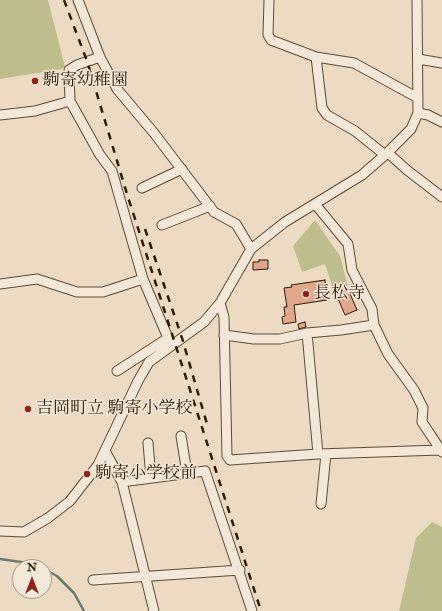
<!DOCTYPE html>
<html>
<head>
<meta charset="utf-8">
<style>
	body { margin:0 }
	#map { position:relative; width:442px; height:611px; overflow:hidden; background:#ecdac2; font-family:"IM FELL Double Pica",serif }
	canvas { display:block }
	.north { position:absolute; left:12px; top:559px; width:40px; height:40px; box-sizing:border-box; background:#f3e7d7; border:1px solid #a49582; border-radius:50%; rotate:0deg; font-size:11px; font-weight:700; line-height:16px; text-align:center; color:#2d1b03 }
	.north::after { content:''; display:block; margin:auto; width:14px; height:18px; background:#8f2418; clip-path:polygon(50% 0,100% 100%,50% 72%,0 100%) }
</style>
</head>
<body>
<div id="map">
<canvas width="442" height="611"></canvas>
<div class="north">N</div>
</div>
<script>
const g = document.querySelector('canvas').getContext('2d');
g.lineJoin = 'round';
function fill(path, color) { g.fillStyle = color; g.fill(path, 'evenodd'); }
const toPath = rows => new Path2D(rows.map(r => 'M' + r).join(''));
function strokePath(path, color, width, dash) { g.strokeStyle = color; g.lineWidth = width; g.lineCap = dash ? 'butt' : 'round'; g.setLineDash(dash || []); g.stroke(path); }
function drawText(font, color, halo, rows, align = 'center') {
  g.font = font + ' "IM FELL Double Pica","Noto Serif JP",serif'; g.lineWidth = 3; g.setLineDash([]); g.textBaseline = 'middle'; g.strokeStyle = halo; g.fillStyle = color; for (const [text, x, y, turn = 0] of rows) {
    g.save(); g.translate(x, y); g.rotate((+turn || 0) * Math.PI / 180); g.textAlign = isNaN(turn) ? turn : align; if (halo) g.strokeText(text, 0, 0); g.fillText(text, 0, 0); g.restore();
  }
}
fill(toPath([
	[0,0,48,0,65,67,62,69,0,79],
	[315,220,340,256,348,287,334,291,325,264,302,272,293,246],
	[432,522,442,527,442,611,399,611,416,538]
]), '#bfbd8e');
strokePath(toPath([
	[0,559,35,564,41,567],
	[44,569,57,576,74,593,84,611]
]), '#6e7a70', 2.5);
const building = toPath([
	[259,260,268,260,268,269,253,270,253,262,259,262,259,260],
	[325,280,327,300,294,305,296,322,283,324,282,317,285,316,284,307,287,307,284,288,292,287,291,285,325,280],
	[348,289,357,310,345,315,336,294,348,289],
	[305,322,306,327,299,329,298,324,305,322]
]);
fill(building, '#e1a78a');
strokePath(building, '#2d1b03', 1);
const minor = toPath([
	[78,0,100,57,117,89,154,133,214,212,236,224,251,249],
	[269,0,268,35,271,40,316,57,354,63,418,98],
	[316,57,322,108,327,115,355,131,385,155],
	[418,59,442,63],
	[418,113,428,115,442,122],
	[0,115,35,111,70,101],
	[388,153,407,170,442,197],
	[142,188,182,169],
	[315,204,348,244,352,270,372,309,374,325,388,354,414,390,423,408,422,422,442,452],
	[162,225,210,206],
	[0,284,37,279,77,292,103,292,143,279,112,171,100,155,70,101,69,70,77,65,100,57],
	[220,303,224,317,227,456,230,460,318,454,441,450],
	[307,333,318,454],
	[224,335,254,339,280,339,307,333,341,330,374,325],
	[117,371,168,338,143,279],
	[181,436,187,473],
	[148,443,151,478],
	[105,451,122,482,154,611],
	[122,482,205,471,252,611],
	[321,504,326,454],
	[0,531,24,532,48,518,70,501,98,465,138,381,149,362,204,322,220,303,251,249,285,222,362,175,385,155,411,129,418,113,417,0],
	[93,580,240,570]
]);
strokePath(minor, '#5d4b33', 11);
strokePath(minor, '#f3e7d7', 9);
strokePath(toPath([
	[64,0,87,61,127,194,261,611],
	[145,229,182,338,207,424]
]), '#2d1b03', 2.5, [7, 7]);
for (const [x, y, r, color] of [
	[35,81,4,"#8f2418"],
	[306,294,4,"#8f2418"],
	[28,409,4,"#8f2418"],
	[87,474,4,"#8f2418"]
]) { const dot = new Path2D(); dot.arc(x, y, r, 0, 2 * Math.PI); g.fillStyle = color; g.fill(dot); strokePath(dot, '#f3e7d7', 1.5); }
drawText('17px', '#2d1b03', '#f3e7d7', [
	["駒寄幼稚園",43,81],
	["長松寺",314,294],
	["吉岡町立 駒寄小学校",36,409],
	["駒寄小学校前",95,474]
], 'left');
</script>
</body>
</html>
